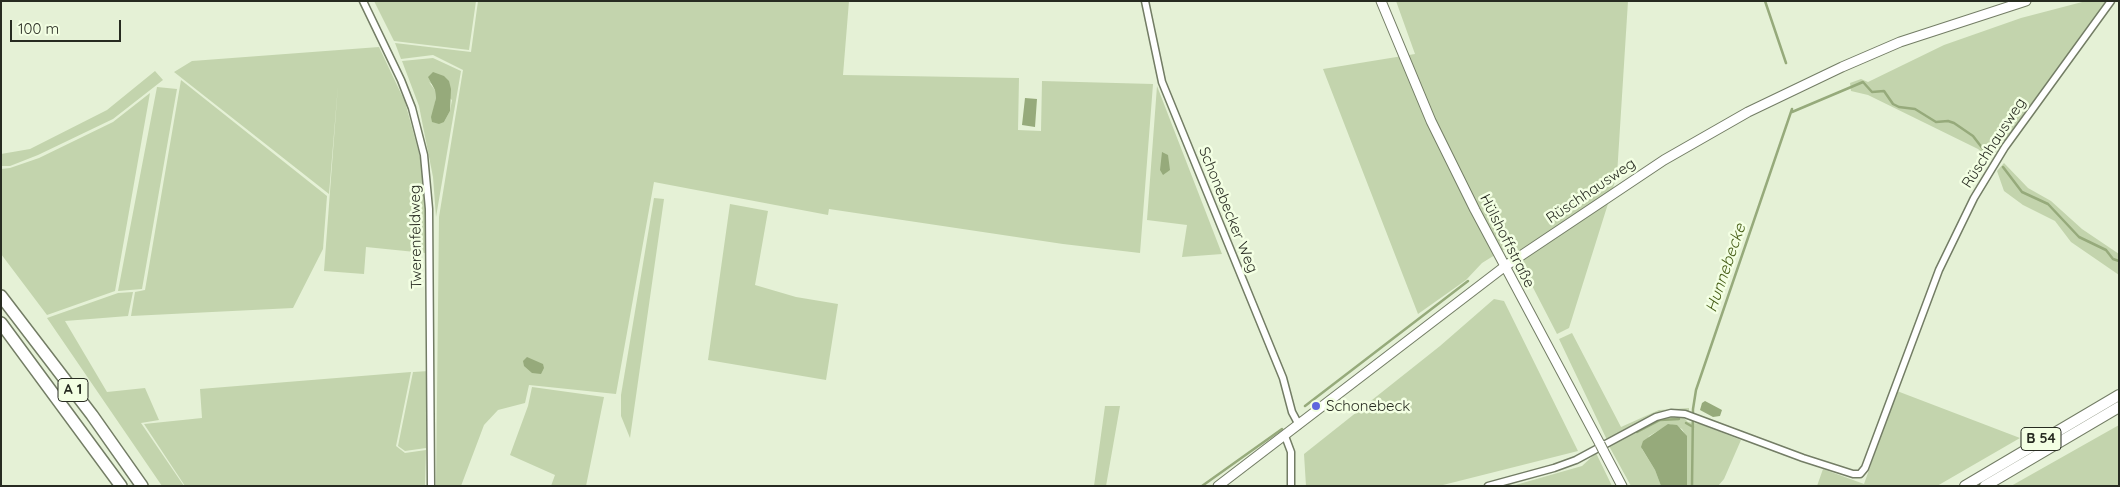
<!DOCTYPE html>
<html>
<head>
<meta charset="utf-8">
<style>
	body { margin:0 }
	#map { position:relative; width:2120px; height:487px; overflow:hidden; background:#e5f1d6; font-family:Quicksand,sans-serif }
	canvas { display:block }
	.frame { position:absolute; inset:0; border:2px solid #272b21; pointer-events:none }
	.scale { position:absolute; left:10px; top:20px; width:111px; height:22px; box-sizing:border-box; border:2px solid #272b21; border-top:0; padding-left:6px; font-size:15px; line-height:18px; white-space:nowrap; color:#272b21; -webkit-text-stroke:4px #f3ffe3; paint-order:stroke }
</style>
</head>
<body>
<div id="map">
<canvas width="2120" height="487"></canvas>
<div class="frame"></div>
<div class="scale">100 m</div>
</div>
<script>
const g = document.querySelector('canvas').getContext('2d');
g.lineJoin = 'round';
function fill(path, color) { g.fillStyle = color; g.fill(path, 'evenodd'); }
const toPath = rows => new Path2D(rows.map(r => 'M' + r).join(''));
function strokePath(path, color, width, dash) { g.strokeStyle = color; g.lineWidth = width; g.lineCap = dash ? 'butt' : 'round'; g.setLineDash(dash || []); g.stroke(path); }
function drawText(font, color, halo, rows, align = 'center') {
  g.font = font + ' Quicksand,sans-serif'; g.lineWidth = 5; g.setLineDash([]); g.textBaseline = 'middle'; g.strokeStyle = halo; g.fillStyle = color; for (const [text, x, y, turn = 0] of rows) {
    g.save(); g.translate(x, y); g.rotate((+turn || 0) * Math.PI / 180); g.textAlign = isNaN(turn) ? turn : align; if (halo) g.strokeText(text, 0, 0); g.fillText(text, 0, 0); g.restore();
  }
}
fill(toPath([
	[374,1,476,1,469,50,394,41],
	[478,1,849,1,843,75,1019,78,1018,130,1041,131,1042,81,1153,84,1140,253,1063,244,829,209,828,215,654,182,616,394,529,385,525,403,498,410,484,425,461,486,436,486,439,217,463,70,433,55,401,59,395,43,471,52],
	[1396,1,1628,1,1617,175,1569,328,1557,334,1511,245,1482,263,1466,280,1418,314,1323,69,1415,54],
	[2086,1,2106,2,1995,153,1985,155,1978,149,1868,95,1851,91,1850,83,1861,79,1868,82,1944,45,2021,18],
	[379,47,405,102,419,153,425,181,425,253,366,247,364,274,324,271,338,85,329,194,174,72,192,61],
	[433,58,461,71,436,217,433,177,419,106,402,61],
	[429,82,452,100,450,111,444,122,432,117,436,98,435,90],
	[155,71,163,80,113,119,38,155,10,166,1,166,1,154,30,149,107,110],
	[181,80,327,196,323,249,293,308,131,316,135,292,145,290],
	[1157,86,1222,254,1182,257,1187,225,1147,220],
	[157,87,177,89,142,289,118,291],
	[150,93,115,291,47,315,1,254,1,169,10,168,39,158,113,122],
	[2004,163,2028,188,2051,201,2082,229,2119,254,2119,275,2071,242,2055,221,2023,205,2004,191,1997,171],
	[654,198,664,199,630,438,621,416,621,395],
	[730,204,768,211,755,285,796,297,838,304,826,380,708,360],
	[133,292,128,316,65,321,107,392,145,388,159,420,141,423,184,486,162,486,47,318,118,293],
	[1494,299,1504,301,1578,451,1439,486,1306,486,1304,454,1440,346],
	[1572,333,1621,427,1659,410,1689,408,1689,414,1680,412,1625,429,1621,434,1607,440,1559,339],
	[429,371,426,448,405,451,398,446,413,372],
	[411,372,396,446,405,453,426,450,425,486,185,486,144,424,202,418,200,389],
	[532,387,604,397,586,486,551,486,555,475,510,455,528,406],
	[1897,391,2020,438,1937,486,1817,486,1823,469,1864,484],
	[1105,406,1120,406,1106,486,1094,486],
	[1681,415,1688,422,1700,424,1741,440,1724,479,1718,486,1687,486,1687,438,1682,429,1670,424,1649,436,1642,449,1655,470,1661,486,1631,486,1609,446,1662,417],
	[2119,425,2119,486,2011,486],
	[1596,453,1612,486,1512,486,1582,466]
]), '#c3d4ad');
fill(toPath([
	[433,72,444,76,449,81,451,89,450,111,444,122,439,124,432,122,431,117,436,98,435,90,428,77],
	[1025,98,1037,99,1035,127,1022,125],
	[1162,152,1168,155,1170,170,1163,175,1160,170],
	[527,357,543,364,544,368,541,374,532,373,524,366,523,361],
	[1705,401,1722,410,1720,416,1713,417,1700,410,1702,403],
	[1668,424,1677,425,1687,436,1687,486,1661,486,1655,470,1641,447,1643,441]
]), '#96aa7b');
strokePath(toPath([
	[1765,1,1786,63],
	[1792,112,1863,82,1872,92,1884,91,1893,104,1899,107,1915,109,1936,122,1948,121,1954,123,1973,136,1983,149,1992,155],
	[2003,167,2022,192,2048,204,2079,237,2106,250,2113,259,2119,261],
	[1305,406,1468,281],
	[1686,423,1693,427],
	[1637,432,1660,420,1679,419],
	[1202,486,1282,429],
	[1692,486,1693,409,1696,390,1792,109]
]), '#96aa7b', 2.5);
const minor = toPath([
	[363,1,401,80,412,108,424,155,429,209,431,486],
	[1145,1,1162,82,1283,378,1292,412,1299,425],
	[1285,436,1291,452,1291,486],
	[1488,486,1554,468,1576,460,1656,417,1671,413,1685,414,1803,458,1853,474,1860,474,1865,468,1939,270,1974,198,2005,147,2111,1]
]);
const secondary = toPath([
	[1381,1,1431,121,1475,210,1600,444],
	[1603,450,1622,486],
	[1218,486,1504,267,1664,160,1748,112,1842,67,1900,42,2026,1]
]);
const trunk = toPath([
	[1965,486,2119,395],
	[1985,486,2119,407]
]);
const motorway = toPath([
	[1,296,92,415,142,486],
	[1,323,121,486]
]);
strokePath(minor, '#737d65', 9);
strokePath(secondary, '#737d65', 11);
strokePath(trunk, '#737d65', 12);
strokePath(motorway, '#737d65', 14);
strokePath(minor, '#fff', 6);
strokePath(secondary, '#fff', 9);
strokePath(trunk, '#fff', 10);
strokePath(motorway, '#fff', 11);
const secondaryBridge = toPath([
	[1600,444,1603,450]
]);
strokePath(secondaryBridge, '#737d65', 11, []);
strokePath(secondaryBridge, '#fff', 9);
for (const [x, y, r, color] of [
	[1316,406,5,"#5f66de"]
]) { const dot = new Path2D(); dot.arc(x, y, r, 0, 2 * Math.PI); g.fillStyle = color; g.fill(dot); strokePath(dot, '#f3ffe3', 2); }
for (const [x, y, w] of [
	[73,390,30],
	[2041,439,40]
]) { const box = new Path2D(); box.roundRect(x - w / 2, y - 11.5, w, 23, 4); g.fillStyle = '#f3ffe3'; g.fill(box); strokePath(box, '#272b21', 1); }
drawText('bold 14px', '#272b21', null, [
	["A 1",73,390],
	["B 54",2041,439]
]);
drawText('15px', '#272b21', '#f3ffe3', [
	["Rüschhausweg",1994,143,-57],
	["Rüschhausweg",1591,191,-34],
	["Schonebecker Weg",1228,210,68],
	["Twerenfeldweg",416,237,-91],
	["Hülshoffstraße",1507,241,63]
]);
drawText('15px', '#272b21', '#f3ffe3', [
	["Schonebeck",1326,406]
], 'left');
drawText('italic 16px', '#465e17', '#f3ffe3', [
	["Hunnebecke",1726,268,-71]
]);
</script>
</body>
</html>
